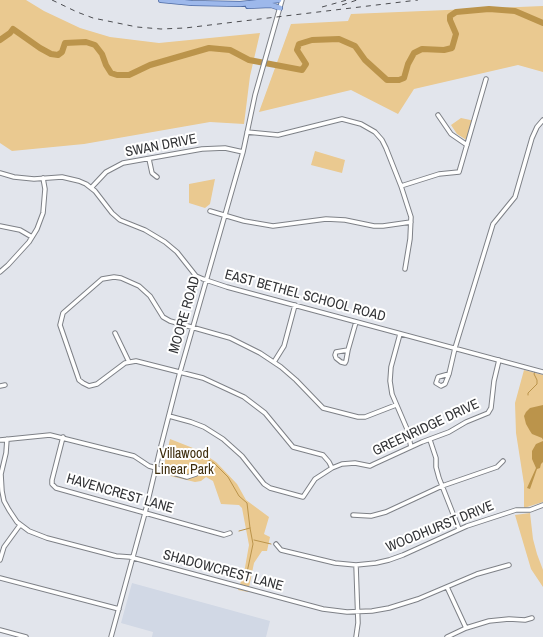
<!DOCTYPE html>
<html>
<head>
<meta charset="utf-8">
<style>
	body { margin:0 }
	canvas { display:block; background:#e2e5ec }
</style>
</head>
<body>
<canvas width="543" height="637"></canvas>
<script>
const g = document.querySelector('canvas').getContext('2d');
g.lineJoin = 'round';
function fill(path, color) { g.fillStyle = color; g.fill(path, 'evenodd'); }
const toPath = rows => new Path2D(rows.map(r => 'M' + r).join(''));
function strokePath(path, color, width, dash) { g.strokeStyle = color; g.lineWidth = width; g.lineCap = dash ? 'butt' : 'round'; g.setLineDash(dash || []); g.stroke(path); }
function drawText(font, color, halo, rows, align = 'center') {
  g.font = font + ' "Archivo Narrow",sans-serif'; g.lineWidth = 4; g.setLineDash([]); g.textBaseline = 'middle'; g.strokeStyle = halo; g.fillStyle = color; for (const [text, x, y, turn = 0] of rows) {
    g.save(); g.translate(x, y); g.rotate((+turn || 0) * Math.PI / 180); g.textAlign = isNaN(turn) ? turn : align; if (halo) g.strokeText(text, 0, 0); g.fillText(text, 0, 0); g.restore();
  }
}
fill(toPath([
	[132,583,270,621,266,637,152,637,153,632,121,623]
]), '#d1d8e5');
fill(toPath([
	[0,0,26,0,44,11,80,28,110,37,159,43,260,33,250,76,244,124,210,122,84,144,12,151,0,143],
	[543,6,543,72,518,65,414,89,398,114,351,90,259,112,291,24,348,21,351,14],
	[461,118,475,121,468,141,457,134,451,125],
	[315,151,345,160,342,173,311,165],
	[215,179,210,204,205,208,189,203,189,184],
	[524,370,543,375,543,502,524,508,524,484,516,433,515,403],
	[170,439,198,450,216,462,237,484,246,500,269,517,264,534,270,537,267,551,262,551,254,563,248,592,238,590,244,573,249,545,242,508,239,505,221,504,213,481,206,477,201,481,195,482,162,474],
	[530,513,533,539,537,554,543,570,543,587,531,569,515,515]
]), '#eac990');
fill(toPath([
	[543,405,543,440,542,438,532,434,530,431,526,424,524,416,526,412,530,408],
	[543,441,543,462,541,464,540,468,537,469,530,489,527,488,536,468,532,459,532,451,536,444]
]), '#bb944b');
strokePath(toPath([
	[528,395,528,393,537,384,537,380,534,374,535,371],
	[168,450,177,452,192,451,214,463,228,477,239,496,247,503,250,528,253,544,245,582],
	[239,531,250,528],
	[254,540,271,544]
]), '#bb944b', 1);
strokePath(toPath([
	[0,40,10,33,13,29,40,48,51,54,58,55,62,52,65,43,86,42,95,45,102,54,106,65,111,73,117,75,129,75,150,65,209,48,230,50,249,60,302,70,306,64,297,50,299,44,312,40,339,39,355,46,365,60,387,80,399,80,404,78,408,64,414,53,422,49,444,50,452,48,456,34,450,20,450,16,456,12,489,9,515,11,543,23]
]), '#bb944b', 6);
const minor = toPath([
	[438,115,451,134,467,145],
	[247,132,278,135,342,119,361,124,375,132,382,140,386,148,401,186,411,217,410,239,405,269],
	[149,159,152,173,157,177],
	[0,173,14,177,34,179,62,177,79,181,86,184,95,191,112,213,120,220,145,230,165,242,177,252,196,276,203,279,227,287,543,372],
	[401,186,439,174,459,172,486,79],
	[91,188,106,172,123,163,202,149,225,148,243,152],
	[210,211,244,221,273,226,326,219,345,220,374,226,383,226,411,222],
	[0,226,20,230,32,237],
	[0,272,8,265,29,242,37,229,43,213,45,189,43,178],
	[115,333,129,362],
	[400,334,391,367,390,381,392,394,407,429,411,447],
	[348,350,346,361,345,363,341,362,336,358,335,355,336,352,348,350],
	[348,350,356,322],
	[274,362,284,346,295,305],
	[449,374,438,377,436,383,441,386,445,384,449,374,455,348,493,224,515,197,532,138,537,127,543,120],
	[0,386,5,385],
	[169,416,191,422,204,427,223,439,242,456,264,484,270,488,303,497,315,479,332,468,342,464,355,463,370,466,374,464,422,442,449,432,466,422,488,413,491,408,494,381,499,360],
	[63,437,52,480,52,484,56,488,224,535,230,533],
	[7,439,6,453,1,474,2,491,4,501,9,510,17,522,29,531,47,538,116,556,130,557,293,601,323,609,347,612,372,611,389,608,418,599,477,574,509,565],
	[0,440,50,435,134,456,149,466,187,477,196,474],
	[430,440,436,458,436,467,439,478,459,529],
	[332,468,329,462,323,455,293,447,265,413,244,397,203,378,136,361,125,363,97,384,89,386,83,383,79,380,60,325,63,313,102,279,114,277,121,278,139,286,150,296,163,317,170,321,230,338,260,353,281,367,296,380,323,408,358,417,365,417,396,405],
	[353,515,371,516,386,512,442,486,497,467,503,461],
	[276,544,281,550,335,563,356,565,376,563,389,560,403,555,467,526,516,510,530,510,543,505],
	[0,560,4,547,20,525],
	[0,578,119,609],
	[447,587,466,628],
	[0,630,26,637],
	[111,637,145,513,161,446,180,372,243,152,255,95,282,0],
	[356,637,358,623,356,565],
	[447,637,466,628,489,621,509,619,525,620,532,618]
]);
const major = toPath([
	[161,0,192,3,240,4,279,0],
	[248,6,271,5,280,8]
]);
strokePath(minor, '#7e8187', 5.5);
strokePath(major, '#4d6aa3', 6);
strokePath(minor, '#fff', 3.5);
strokePath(major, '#9db8eb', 4.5);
strokePath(toPath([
	[52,0,77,12,93,18,137,27,161,29,185,28,418,0],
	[342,5,357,0],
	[322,7,347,0]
]), '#4c4d51', 1, [5, 5]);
drawText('14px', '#323336', '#fff', [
	["SWAN DRIVE",161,146,-11],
	["EAST BETHEL SCHOOL ROAD",305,296,15],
	["MOORE ROAD",185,315,-74],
	["GREENRIDGE DRIVE",426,428,-25],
	["HAVENCREST LANE",120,494,16],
	["WOODHURST DRIVE",440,527,-22],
	["SHADOWCREST LANE",223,571,15]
]);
drawText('14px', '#3e2d0d', '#fff', [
	["Villawood",184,454],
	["Linear Park",184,470]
]);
</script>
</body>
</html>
